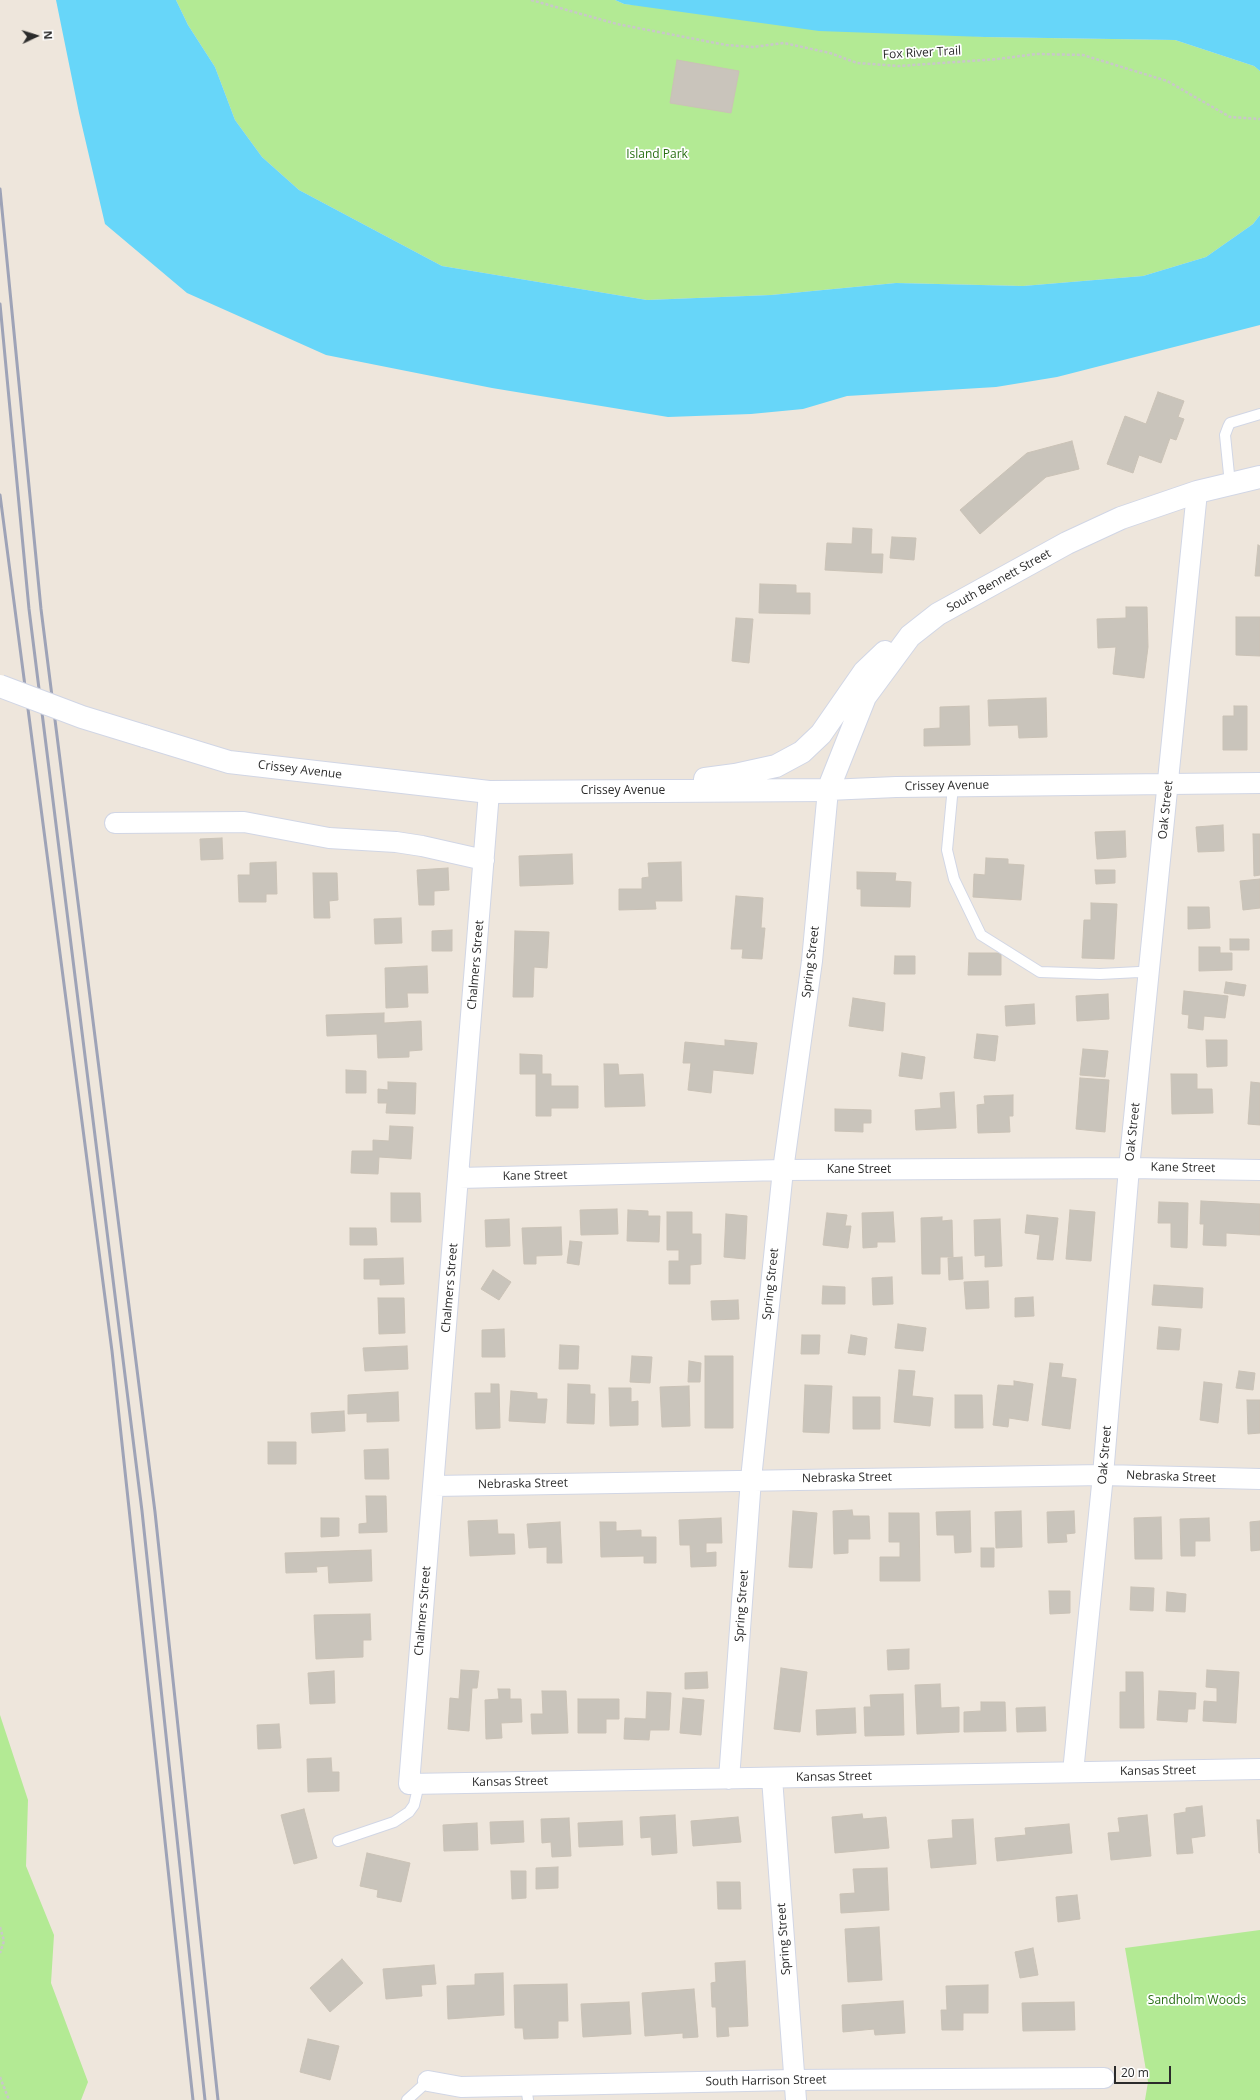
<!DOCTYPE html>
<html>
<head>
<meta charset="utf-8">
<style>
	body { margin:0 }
	#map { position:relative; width:1260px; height:2100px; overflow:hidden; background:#eee6dc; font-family:"Open Sans",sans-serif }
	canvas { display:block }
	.north { position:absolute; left:16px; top:16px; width:40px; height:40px; -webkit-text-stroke:3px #fff; paint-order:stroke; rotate:86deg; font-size:11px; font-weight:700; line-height:16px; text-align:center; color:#2b2b2b }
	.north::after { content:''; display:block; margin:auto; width:14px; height:18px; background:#2b2b2b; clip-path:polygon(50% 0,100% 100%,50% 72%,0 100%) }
	.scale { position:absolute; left:1114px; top:2066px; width:57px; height:18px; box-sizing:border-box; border:2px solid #2b2b2b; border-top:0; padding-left:5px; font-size:12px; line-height:14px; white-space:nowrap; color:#2b2b2b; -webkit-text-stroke:3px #fff; paint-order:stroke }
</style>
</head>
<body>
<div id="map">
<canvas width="1260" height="2100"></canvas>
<div class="north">N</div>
<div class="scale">20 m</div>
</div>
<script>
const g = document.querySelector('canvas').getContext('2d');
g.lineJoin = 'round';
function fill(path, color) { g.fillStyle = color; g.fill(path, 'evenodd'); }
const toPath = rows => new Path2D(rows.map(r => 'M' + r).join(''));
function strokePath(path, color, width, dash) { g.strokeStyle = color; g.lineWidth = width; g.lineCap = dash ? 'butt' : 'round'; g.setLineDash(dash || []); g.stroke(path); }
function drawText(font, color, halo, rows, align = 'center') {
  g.font = font + ' "Open Sans",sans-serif'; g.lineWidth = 3.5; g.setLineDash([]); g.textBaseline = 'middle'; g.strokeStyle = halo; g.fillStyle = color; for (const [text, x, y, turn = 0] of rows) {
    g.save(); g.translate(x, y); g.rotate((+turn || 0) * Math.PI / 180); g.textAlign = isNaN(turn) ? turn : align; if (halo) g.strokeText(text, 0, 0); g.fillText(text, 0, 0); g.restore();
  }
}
fill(toPath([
	[176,0,615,0,624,4,984,37,1175,40,1254,66,1260,71,1260,215,1253,224,1206,257,1143,276,1023,286,896,283,771,295,647,300,442,266,299,190,262,157,235,120,215,67,188,25],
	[0,1715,28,1800,26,1866,54,1935,51,1983,88,2082,81,2100,0,2100],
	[1260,1930,1260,2100,1145,2100,1148,2082,1125,1948]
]), '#b3ea94');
fill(toPath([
	[56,0,176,0,188,25,215,67,235,120,262,157,299,190,442,266,647,300,771,295,896,283,1023,286,1143,276,1206,257,1253,224,1260,215,1260,325,1057,377,996,387,847,396,803,409,751,414,668,417,492,388,326,355,187,293,105,224,79,113],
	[615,0,1260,0,1260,71,1254,66,1175,40,984,37,819,31,624,4]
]), '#67d6f9');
const building = toPath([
	[677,60,739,71,731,113,670,103,677,60],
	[1158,392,1184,401,1178,417,1184,419,1176,440,1170,438,1161,463,1139,455,1133,473,1107,464,1125,416,1146,424,1158,392],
	[1072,441,1079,469,1046,477,980,534,960,510,1027,453,1072,441],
	[853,528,872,529,871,554,883,554,882,573,825,570,827,543,852,544,853,528],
	[892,537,916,538,914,560,890,558,892,537],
	[1258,545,1260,546,1260,576,1255,576,1258,545],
	[760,584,796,585,796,593,810,593,810,614,759,613,760,584],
	[1126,607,1147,607,1148,647,1144,678,1113,674,1116,647,1098,648,1097,619,1126,618,1126,607],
	[1236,617,1260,617,1260,656,1236,655,1236,617],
	[736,618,753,619,749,663,732,661,736,618],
	[1046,698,1047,737,1019,738,1018,725,989,726,988,700,1046,698],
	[969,706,970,745,924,746,924,729,940,728,940,707,969,706],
	[1234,706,1247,706,1247,750,1223,750,1223,716,1234,716,1234,706],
	[1223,825,1224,851,1198,852,1196,827,1223,825],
	[1125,831,1126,857,1097,859,1095,832,1125,831],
	[1253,834,1260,834,1260,875,1254,876,1253,834],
	[222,838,223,859,201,860,200,839,222,838],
	[572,854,573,884,520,886,519,856,572,854],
	[986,858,1008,859,1008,864,1024,865,1021,900,973,897,974,874,985,875,986,858],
	[276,862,277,894,266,894,266,902,239,902,238,875,250,875,250,863,276,862],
	[681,862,682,901,655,901,656,909,619,910,619,889,642,889,642,878,649,877,648,863,681,862],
	[448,868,449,890,434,891,434,905,419,905,417,870,448,868],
	[1095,870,1115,870,1115,883,1096,884,1095,870],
	[857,872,896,873,895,881,911,882,910,907,861,906,861,889,857,889,857,872],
	[313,873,337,873,338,900,329,901,330,918,314,918,313,873],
	[1260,879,1260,908,1243,910,1240,881,1260,879],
	[736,896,763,898,761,928,765,928,762,959,742,958,743,949,731,949,736,896],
	[1091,903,1117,904,1114,959,1082,958,1084,920,1091,920,1091,903],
	[1188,907,1209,907,1210,928,1188,929,1188,907],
	[401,918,402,943,375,944,374,919,401,918],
	[452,930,452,951,432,951,432,931,452,930],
	[515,931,549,932,547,968,534,967,533,997,513,997,515,931],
	[1230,939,1249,939,1249,950,1230,950,1230,939],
	[1199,947,1220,947,1220,953,1232,953,1232,970,1199,971,1199,947],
	[969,953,1001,953,1001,975,968,975,969,953],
	[895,956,915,956,915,974,894,974,895,956],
	[427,966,428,993,407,993,408,1007,386,1008,385,968,427,966],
	[1226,982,1246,985,1244,996,1224,993,1226,982],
	[1184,991,1228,996,1225,1018,1204,1016,1203,1030,1188,1028,1189,1015,1182,1014,1184,991],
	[1108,994,1109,1019,1077,1021,1076,996,1108,994],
	[853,998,885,1003,883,1031,849,1026,853,998],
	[1034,1004,1035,1024,1006,1026,1005,1006,1034,1004],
	[384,1013,384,1023,421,1021,422,1050,409,1051,409,1057,378,1058,377,1034,327,1036,326,1015,384,1013],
	[977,1034,998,1036,995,1061,974,1058,977,1034],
	[725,1040,757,1043,753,1074,713,1070,711,1093,688,1090,691,1063,683,1063,685,1042,725,1046,725,1040],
	[1206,1040,1227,1040,1227,1066,1207,1067,1206,1040],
	[1083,1049,1108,1051,1105,1077,1080,1075,1083,1049],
	[902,1053,925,1057,922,1079,899,1076,902,1053],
	[520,1054,542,1055,542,1074,551,1074,551,1086,578,1086,578,1108,551,1108,551,1116,536,1116,536,1074,520,1074,520,1054],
	[604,1064,618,1064,619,1075,643,1074,645,1106,605,1107,604,1064],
	[346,1070,366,1071,366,1093,346,1093,346,1070],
	[1171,1074,1197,1074,1197,1089,1212,1089,1213,1113,1172,1114,1171,1074],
	[1080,1078,1109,1080,1105,1132,1076,1129,1080,1078],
	[388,1082,416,1083,415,1114,386,1113,387,1103,378,1103,378,1089,388,1090,388,1082],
	[1251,1082,1260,1083,1260,1125,1248,1124,1251,1082],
	[954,1092,956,1128,916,1130,915,1110,941,1108,940,1093,954,1092],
	[1013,1095,1013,1116,1009,1116,1010,1132,978,1133,977,1105,985,1104,984,1096,1013,1095],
	[835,1109,871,1110,871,1123,863,1123,863,1132,835,1131,835,1109],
	[390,1126,413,1127,411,1159,379,1157,378,1174,351,1173,352,1151,373,1151,373,1140,389,1141,390,1126],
	[391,1193,420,1193,421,1222,391,1222,391,1193],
	[1201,1201,1260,1204,1260,1235,1226,1233,1226,1246,1203,1245,1204,1224,1200,1224,1201,1201],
	[1159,1202,1188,1203,1187,1248,1171,1247,1171,1223,1158,1223,1159,1202],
	[617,1209,618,1234,581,1235,580,1210,617,1209],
	[628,1210,648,1211,648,1216,660,1216,659,1242,627,1241,628,1210],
	[1070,1210,1095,1212,1091,1261,1066,1259,1070,1210],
	[667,1212,692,1212,692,1234,701,1234,701,1264,690,1265,690,1284,669,1284,669,1261,679,1261,679,1250,667,1250,667,1212],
	[893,1212,895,1242,877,1242,877,1247,863,1248,862,1213,893,1212],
	[827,1213,847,1215,845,1226,851,1226,848,1248,823,1245,827,1213],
	[726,1214,747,1216,745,1259,724,1257,726,1214],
	[1027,1215,1058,1218,1053,1260,1037,1259,1040,1235,1025,1233,1027,1215],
	[942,1217,942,1221,952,1220,953,1257,940,1257,940,1274,922,1274,921,1218,942,1217],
	[509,1219,510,1246,486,1247,485,1220,509,1219],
	[1000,1219,1002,1266,985,1267,985,1255,975,1256,974,1220,1000,1219],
	[561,1227,562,1255,536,1256,536,1264,524,1264,522,1228,561,1227],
	[350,1228,376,1228,377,1245,350,1245,350,1228],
	[570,1241,582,1242,579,1265,567,1263,570,1241],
	[962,1257,963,1279,949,1280,948,1258,962,1257],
	[403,1258,404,1284,380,1285,380,1279,364,1279,364,1259,403,1258],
	[493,1270,511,1282,499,1300,481,1289,493,1270],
	[892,1277,893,1304,873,1305,872,1278,892,1277],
	[988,1281,989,1308,966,1309,964,1282,988,1281],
	[1154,1285,1203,1288,1202,1308,1152,1305,1154,1285],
	[823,1286,845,1287,845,1304,822,1304,823,1286],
	[1033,1297,1034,1316,1015,1317,1015,1298,1033,1297],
	[378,1298,404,1298,405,1333,379,1334,378,1298],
	[738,1300,739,1319,712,1320,711,1301,738,1300],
	[898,1324,926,1328,923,1351,895,1348,898,1324],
	[1159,1327,1181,1329,1179,1350,1157,1349,1159,1327],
	[504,1329,505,1357,482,1357,482,1330,504,1329],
	[802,1335,820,1335,819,1354,801,1354,802,1335],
	[851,1335,867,1338,865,1355,848,1353,851,1335],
	[560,1345,579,1346,578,1369,559,1369,560,1345],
	[407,1346,408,1369,365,1371,363,1348,407,1346],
	[632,1356,652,1357,650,1383,630,1382,632,1356],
	[705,1356,733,1356,733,1428,705,1428,705,1356],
	[689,1361,701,1363,700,1382,688,1382,689,1361],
	[1050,1363,1063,1364,1061,1377,1076,1379,1070,1429,1042,1425,1050,1363],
	[899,1370,915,1371,912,1396,933,1398,930,1426,894,1422,899,1370],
	[1239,1371,1255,1373,1253,1390,1236,1388,1239,1371],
	[1014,1381,1033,1384,1028,1421,1009,1418,1008,1427,993,1425,998,1385,1014,1386,1014,1381],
	[1204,1382,1222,1384,1218,1423,1200,1420,1204,1382],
	[491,1384,499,1384,500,1428,476,1429,475,1393,491,1393,491,1384],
	[568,1384,590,1385,590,1394,595,1394,594,1424,567,1423,568,1384],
	[805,1385,832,1386,829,1433,803,1432,805,1385],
	[689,1386,690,1426,662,1427,660,1387,689,1386],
	[609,1388,631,1388,631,1402,638,1401,638,1425,610,1426,609,1388],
	[511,1391,537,1393,537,1399,547,1399,545,1423,509,1421,511,1391],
	[398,1392,399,1421,367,1422,367,1413,348,1414,348,1395,398,1392],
	[955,1395,982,1395,983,1428,955,1428,955,1395],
	[853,1397,880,1397,880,1429,853,1429,853,1397],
	[1247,1400,1260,1400,1260,1433,1248,1434,1247,1400],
	[344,1411,345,1431,312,1433,311,1413,344,1411],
	[268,1442,296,1442,296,1464,268,1464,268,1442],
	[388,1449,389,1479,365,1479,364,1450,388,1449],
	[366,1496,386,1496,387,1532,359,1533,359,1524,367,1523,366,1496],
	[852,1510,853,1516,869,1516,870,1539,848,1539,848,1553,834,1554,833,1511,852,1510],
	[793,1511,817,1513,812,1568,789,1567,793,1511],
	[970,1511,971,1552,955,1553,954,1535,937,1535,936,1512,970,1511],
	[1021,1511,1022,1547,996,1548,995,1512,1021,1511],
	[1074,1511,1075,1533,1066,1534,1067,1542,1048,1543,1047,1512,1074,1511],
	[889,1513,919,1513,920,1581,880,1581,880,1557,900,1557,900,1542,889,1542,889,1513],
	[1161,1517,1162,1559,1135,1559,1134,1518,1161,1517],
	[321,1518,339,1518,339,1536,321,1537,321,1518],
	[721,1518,722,1543,706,1543,706,1553,716,1552,716,1566,691,1567,690,1545,680,1545,679,1520,721,1518],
	[1209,1518,1210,1541,1195,1541,1195,1556,1181,1556,1180,1519,1209,1518],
	[497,1520,498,1534,514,1534,515,1554,470,1556,468,1521,497,1520],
	[1260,1521,1260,1550,1251,1551,1250,1522,1260,1521],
	[560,1522,562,1563,547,1563,547,1547,529,1548,527,1524,560,1522],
	[600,1522,616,1522,616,1531,641,1530,641,1537,656,1537,656,1563,644,1563,644,1556,601,1557,600,1522],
	[981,1548,994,1548,994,1567,981,1567,981,1548],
	[371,1550,372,1581,329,1583,328,1566,316,1567,317,1572,286,1573,285,1553,371,1550],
	[1131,1587,1154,1588,1153,1611,1130,1610,1131,1587],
	[1049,1591,1070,1591,1070,1613,1050,1614,1049,1591],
	[1167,1592,1186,1594,1185,1612,1166,1611,1167,1592],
	[370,1614,371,1640,363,1640,363,1657,316,1659,314,1615,370,1614],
	[909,1649,909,1669,888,1670,887,1650,909,1649],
	[781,1668,807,1672,800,1732,774,1729,781,1668],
	[461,1670,479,1671,477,1688,472,1688,469,1731,448,1729,450,1698,459,1699,461,1670],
	[1207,1670,1239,1672,1236,1723,1203,1721,1204,1701,1217,1702,1217,1688,1206,1687,1207,1670],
	[334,1671,335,1703,310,1704,308,1673,334,1671],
	[707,1672,708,1688,685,1689,685,1673,707,1672],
	[1126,1672,1143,1672,1144,1728,1120,1728,1120,1692,1126,1692,1126,1672],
	[940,1684,941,1708,959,1707,959,1732,917,1734,915,1685,940,1684],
	[498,1689,510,1689,510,1699,521,1699,522,1722,501,1723,502,1738,486,1739,485,1700,499,1699,498,1689],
	[542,1691,566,1691,568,1733,532,1734,531,1714,543,1714,542,1691],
	[1159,1691,1196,1693,1195,1709,1188,1709,1187,1722,1157,1720,1159,1691],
	[647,1692,671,1693,669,1730,650,1730,649,1740,624,1739,625,1718,646,1719,647,1692],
	[903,1694,904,1735,865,1736,864,1707,871,1707,870,1695,903,1694],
	[683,1698,704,1700,701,1735,680,1733,683,1698],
	[578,1699,619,1699,619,1719,606,1719,606,1733,578,1733,578,1699],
	[981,1702,1005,1702,1006,1731,964,1732,964,1712,981,1711,981,1702],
	[1045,1707,1046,1731,1017,1732,1016,1708,1045,1707],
	[855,1708,856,1733,817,1735,816,1710,855,1708],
	[279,1724,281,1748,258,1749,257,1725,279,1724],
	[331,1758,332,1772,339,1772,339,1791,308,1792,307,1759,331,1758],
	[1202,1806,1205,1836,1191,1838,1193,1853,1177,1854,1174,1814,1186,1812,1186,1808,1202,1806],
	[304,1809,317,1858,294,1864,281,1815,304,1809],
	[862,1814,863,1819,886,1817,889,1848,835,1853,832,1817,862,1814],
	[675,1815,677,1853,652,1855,651,1837,641,1838,640,1817,675,1815],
	[1147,1815,1151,1856,1111,1860,1108,1833,1120,1832,1118,1818,1147,1815],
	[738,1817,741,1842,693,1846,691,1821,738,1817],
	[569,1818,571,1856,552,1857,551,1842,542,1843,541,1819,569,1818],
	[973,1819,976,1864,931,1868,928,1840,953,1838,952,1820,973,1819],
	[1257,1820,1260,1820,1260,1853,1259,1853,1257,1820],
	[523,1821,524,1842,491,1844,490,1822,523,1821],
	[622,1821,623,1845,579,1847,578,1823,622,1821],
	[477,1823,478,1850,444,1851,443,1825,477,1823],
	[1069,1824,1072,1853,997,1861,995,1838,1026,1835,1025,1828,1069,1824],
	[367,1853,410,1863,401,1902,377,1897,378,1890,360,1886,367,1853],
	[558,1867,558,1888,536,1889,536,1868,558,1867],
	[887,1868,889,1910,841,1913,840,1894,855,1893,853,1869,887,1868],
	[511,1871,526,1871,526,1898,512,1899,511,1871],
	[717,1882,740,1882,741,1909,718,1909,717,1882],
	[1077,1895,1080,1919,1058,1922,1056,1897,1077,1895],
	[879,1927,882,1980,848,1982,845,1929,879,1927],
	[1033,1948,1038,1975,1020,1978,1015,1952,1033,1948],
	[342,1959,363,1983,330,2012,310,1988,342,1959],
	[745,1961,748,2026,728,2027,729,2036,717,2037,716,2007,712,2007,711,1983,716,1982,715,1963,745,1961],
	[434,1965,436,1984,421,1985,422,1996,386,1999,383,1969,434,1965],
	[503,1973,504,2015,448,2019,447,1986,475,1985,475,1974,503,1973],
	[567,1984,568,2021,558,2021,558,2038,524,2039,523,2028,515,2028,514,1985,567,1984],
	[988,1985,988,2013,963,2013,963,2030,942,2030,941,2010,947,2010,946,1986,988,1985],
	[694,1989,698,2037,683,2038,683,2033,645,2036,642,1993,694,1989],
	[903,2001,905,2033,875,2035,874,2029,843,2032,842,2005,903,2001],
	[629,2002,631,2034,583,2037,581,2004,629,2002],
	[1074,2002,1075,2030,1023,2031,1022,2003,1074,2002],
	[308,2039,339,2046,330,2080,300,2072,308,2039]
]);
fill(building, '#c9c4bb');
strokePath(building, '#cac2b6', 1);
const service = toPath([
	[1230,484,1225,435,1228,427,1230,423,1260,414],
	[953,786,947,850,954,879,981,935,1040,972,1100,974,1139,972,1149,974],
	[338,1841,394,1822,409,1812,414,1805,419,1784],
	[526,2086,528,2100],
	[407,2100,428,2081]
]);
const minor = toPath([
	[489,792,409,1784,1260,1769],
	[115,823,244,822,329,838,396,842,422,846,484,860],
	[459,1178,783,1170,1129,1168,1260,1170],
	[434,1486,1103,1475,1260,1479],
	[1073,1772,1103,1475,1129,1168,1197,492],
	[772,1778,796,2100],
	[729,1779,751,1479,783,1170,812,961,828,790,896,787,1260,783],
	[428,2081,461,2087,794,2080,1104,2078]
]);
const secondary = toPath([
	[144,736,229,762,489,792,828,790,865,697,910,636,938,614,1067,543,1121,518,1197,492,1260,477],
	[705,779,735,775,776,766,802,752,821,734,864,672,885,652]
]);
strokePath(service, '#d1d6e5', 12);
strokePath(minor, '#d1d6e5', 22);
strokePath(secondary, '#d1d6e5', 24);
strokePath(toPath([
	[531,0,617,24,726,45,753,47,784,43,830,53,857,63,899,66,998,59,1036,54,1083,55,1167,81,1230,117,1260,119],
	[0,1927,4,1941,0,1953],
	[0,2077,9,2100]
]), '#c8c8c8', 2.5, [3, 2]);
strokePath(service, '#fff', 10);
strokePath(minor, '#fff', 20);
strokePath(secondary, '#fff', 22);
strokePath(toPath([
	[0,189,41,609,155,1512,218,2100],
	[0,304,29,609,142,1511,205,2100],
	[0,495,112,1351,193,2100]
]), '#9ea3b7', 3);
const secondaryBridge = toPath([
	[0,686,82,717,144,736]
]);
strokePath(secondaryBridge, '#d1d6e5', 24, []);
strokePath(secondaryBridge, '#fff', 22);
drawText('12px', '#2b2b2b', '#fff', [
	["Fox River Trail",922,53,-3],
	["South Bennett Street",999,581,-29],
	["Crissey Avenue",300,770,7],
	["Crissey Avenue",947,786,-1],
	["Crissey Avenue",623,791],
	["Oak Street",1166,810,-84],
	["Spring Street",811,962,-83],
	["Chalmers Street",476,965,-85],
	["Oak Street",1133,1132,-84],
	["Kane Street",1183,1168,1],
	["Kane Street",859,1170],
	["Kane Street",535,1176,-1],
	["Spring Street",771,1284,-84],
	["Chalmers Street",450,1288,-85],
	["Oak Street",1105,1455,-85],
	["Nebraska Street",1171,1477,2],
	["Nebraska Street",847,1478,-1],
	["Nebraska Street",523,1484,-1],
	["Spring Street",742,1606,-86],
	["Chalmers Street",423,1611,-85],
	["Kansas Street",1158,1771,-1],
	["Kansas Street",834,1777,-1],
	["Kansas Street",510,1782,-1],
	["Spring Street",784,1939,-94],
	["South Harrison Street",766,2081,-1]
]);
drawText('12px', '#297014', '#fff', [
	["Island Park",657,155],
	["Sandholm Woods",1197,2001]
]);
</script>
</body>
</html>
